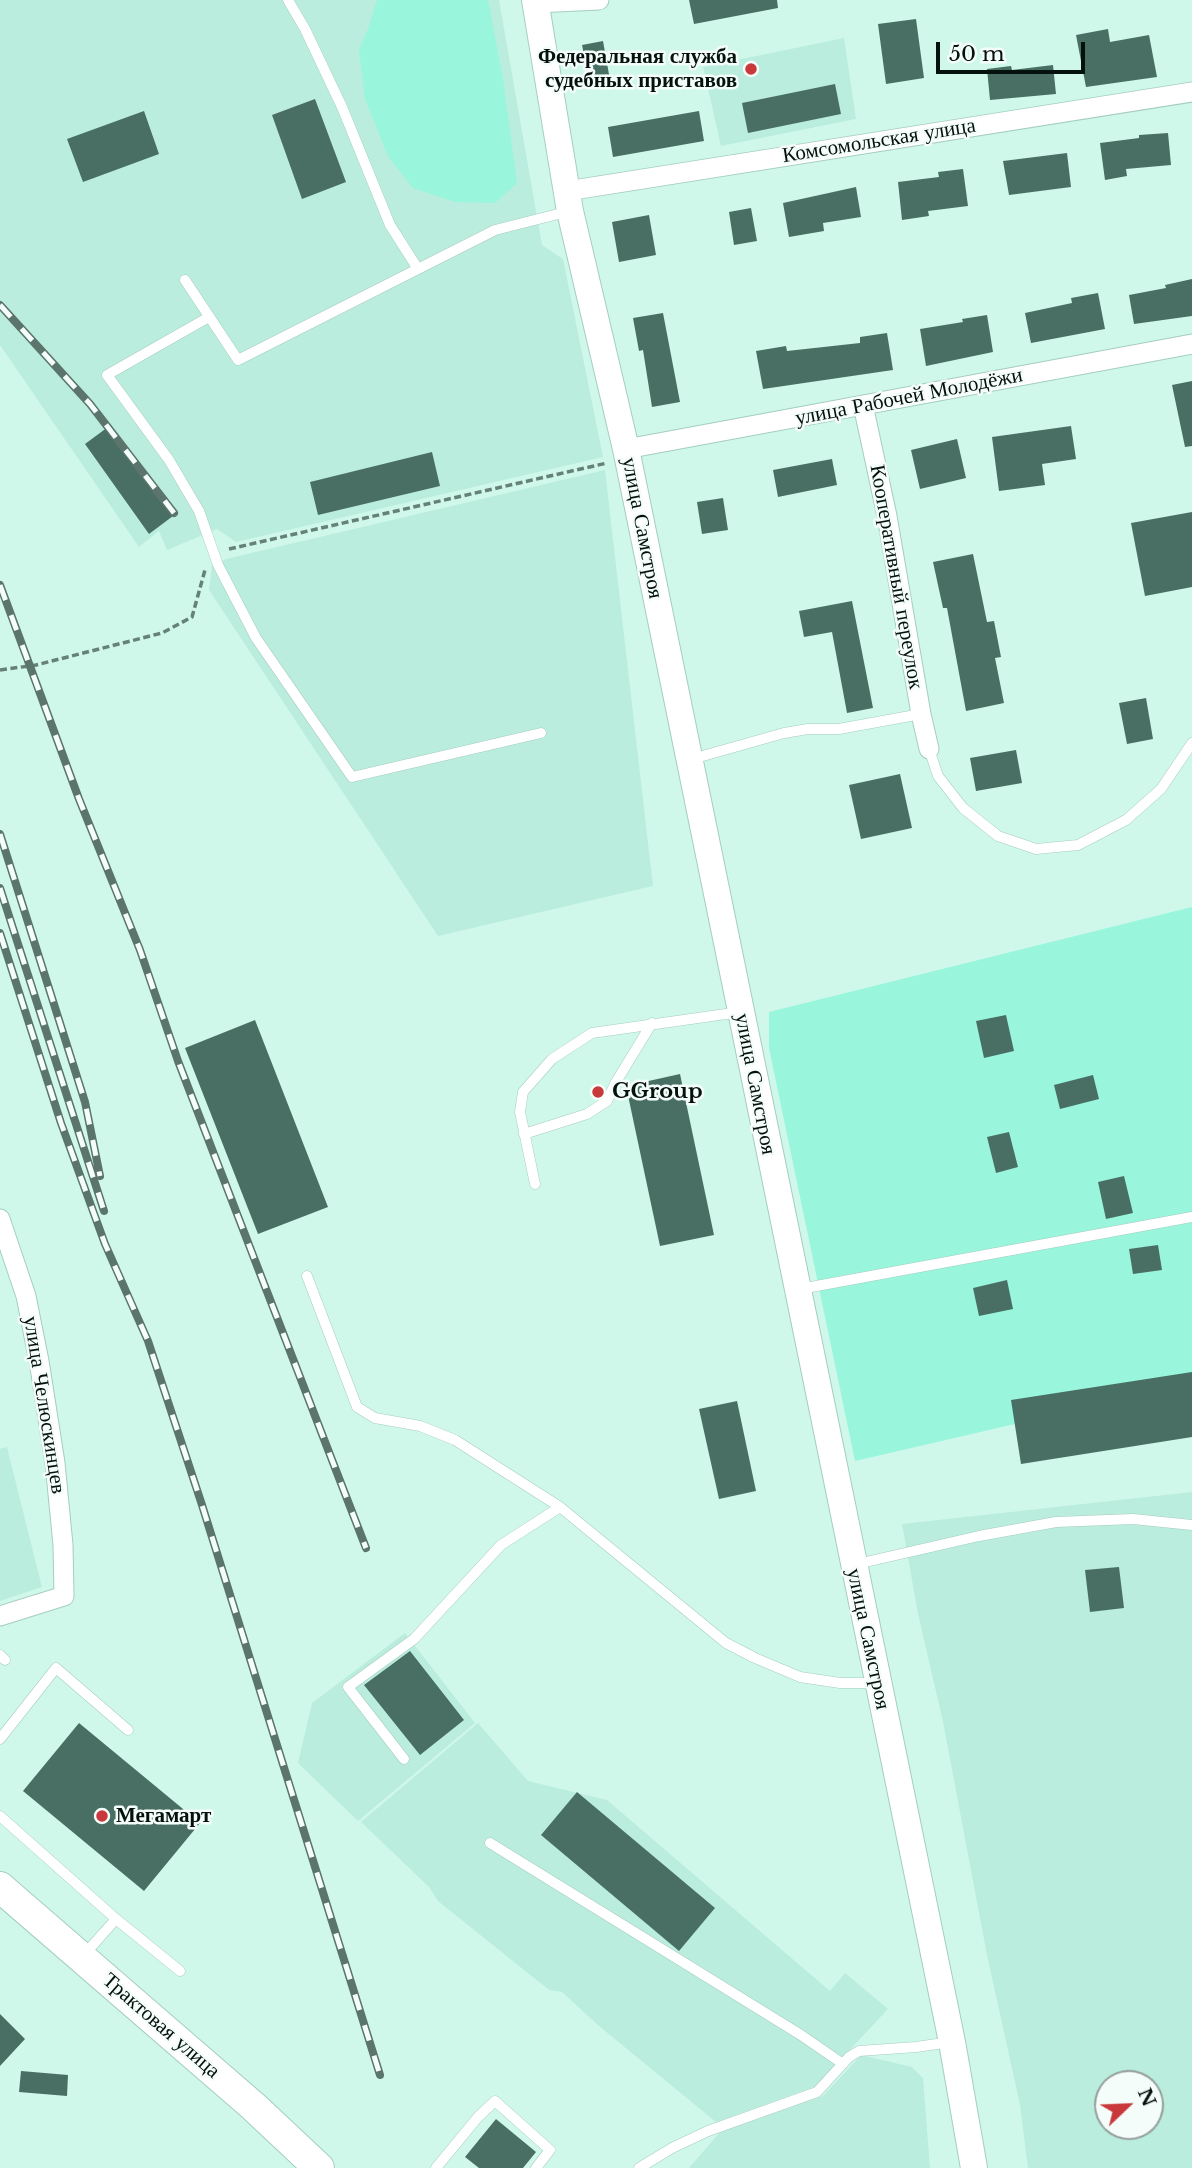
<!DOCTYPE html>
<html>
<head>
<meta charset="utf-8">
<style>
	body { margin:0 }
	#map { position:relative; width:1192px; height:2168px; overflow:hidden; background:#cff8eb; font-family:"Libre Baskerville",serif }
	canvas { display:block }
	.north { position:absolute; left:1094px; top:2070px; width:70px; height:70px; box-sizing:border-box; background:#f5fdfa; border:2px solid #959f9b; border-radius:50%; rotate:67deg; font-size:19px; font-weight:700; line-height:28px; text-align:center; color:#04110d }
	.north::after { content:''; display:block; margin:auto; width:24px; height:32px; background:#c9393b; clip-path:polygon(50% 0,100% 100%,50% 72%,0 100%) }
	.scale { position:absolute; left:936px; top:42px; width:149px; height:32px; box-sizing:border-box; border:4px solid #04110d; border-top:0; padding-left:9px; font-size:21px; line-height:24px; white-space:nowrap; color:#04110d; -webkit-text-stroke:5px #f5fdfa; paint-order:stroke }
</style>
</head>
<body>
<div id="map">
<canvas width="1192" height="2168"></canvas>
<div class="north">N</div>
<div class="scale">50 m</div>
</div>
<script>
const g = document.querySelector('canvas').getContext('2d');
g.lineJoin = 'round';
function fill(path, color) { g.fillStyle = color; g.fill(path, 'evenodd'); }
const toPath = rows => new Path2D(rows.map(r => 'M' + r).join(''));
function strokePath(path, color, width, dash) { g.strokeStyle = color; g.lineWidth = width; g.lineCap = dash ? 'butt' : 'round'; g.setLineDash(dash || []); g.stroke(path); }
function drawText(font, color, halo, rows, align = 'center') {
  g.font = font + ' "Libre Baskerville",serif'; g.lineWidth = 5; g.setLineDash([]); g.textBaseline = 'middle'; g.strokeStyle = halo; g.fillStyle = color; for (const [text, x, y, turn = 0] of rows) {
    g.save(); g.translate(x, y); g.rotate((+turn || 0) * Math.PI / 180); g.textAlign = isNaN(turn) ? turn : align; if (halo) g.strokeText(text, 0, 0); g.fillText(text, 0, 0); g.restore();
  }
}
fill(toPath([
	[0,0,499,0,542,245,563,259,603,457,236,542,217,529,167,550,159,531,139,547,0,345],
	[844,38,856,119,721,146,703,67],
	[605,470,653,886,438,936,209,590,212,565,226,559],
	[7,1447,42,1587,0,1601,0,1449],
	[1192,1492,1192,2168,1028,2168,1020,2105,987,1955,943,1722,918,1614,902,1524],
	[1108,2084,1150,2084,1150,2126,1108,2126],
	[405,1633,475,1723,358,1821,298,1763,312,1703],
	[478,1723,528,1781,607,1800,830,1991,845,1973,888,2009,816,2086,716,2122,599,2026,562,1992,549,1990,438,1901,429,1887,361,1822],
	[861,2055,912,2067,923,2078,930,2168,689,2168,720,2132,823,2096]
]), '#baeddd');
fill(toPath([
	[377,0,488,0,503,79,517,183,495,203,455,202,413,188,388,156,365,99,359,50,368,29],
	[1192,907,1192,1383,855,1461,769,1048,769,1012]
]), '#99f5dc');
fill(toPath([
	[689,0,777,0,778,8,694,24],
	[916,19,924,78,886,84,878,24],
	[1108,29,1110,42,1149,35,1157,77,1086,87,1076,35],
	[603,41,610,80,590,84,582,45],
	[1053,65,1056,94,990,100,987,69,1011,66,1012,70],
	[835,84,841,114,748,133,742,103],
	[315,99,346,182,302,199,272,115],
	[144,111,159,154,83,182,67,139],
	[699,111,704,141,613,157,608,127],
	[1168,133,1171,165,1126,169,1127,176,1105,180,1100,143,1139,138,1139,135],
	[1067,153,1071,187,1009,195,1003,161],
	[963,169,968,206,928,211,929,216,902,220,898,182,939,177,938,172],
	[856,187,861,217,823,223,824,231,789,237,783,203],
	[751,208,757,241,734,245,729,212],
	[649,215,656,255,619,262,612,222],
	[1192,279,1192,316,1134,324,1129,295,1166,288,1165,285],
	[1098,293,1105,329,1031,343,1025,313,1072,303,1071,298],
	[663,313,680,402,652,407,643,350,639,351,633,318],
	[987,315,993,352,926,366,920,329,963,322,962,319],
	[887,333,893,370,763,389,756,351,786,346,787,351,860,343,860,337],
	[1192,381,1192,446,1185,447,1172,385],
	[1071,426,1076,459,1042,464,1045,485,999,491,992,437],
	[108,427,173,516,149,534,85,444],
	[957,439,966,478,920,489,911,450],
	[432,452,440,486,318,515,310,482],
	[832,459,837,485,778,497,773,470],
	[723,498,728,530,702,534,697,502],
	[1192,512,1192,587,1145,596,1131,523],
	[973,554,987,622,994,621,1001,657,995,658,1004,703,966,711,947,608,943,608,933,562],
	[852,601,873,708,847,713,832,632,804,637,799,611],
	[1146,698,1153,739,1127,744,1119,703],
	[1016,750,1022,783,976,791,970,758],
	[900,774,912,828,861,839,849,785],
	[1006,1015,1014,1051,984,1058,976,1021],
	[255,1020,328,1207,258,1234,185,1048],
	[680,1074,714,1235,660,1246,626,1086],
	[1093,1075,1099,1099,1060,1109,1054,1085],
	[1009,1132,1018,1167,996,1173,987,1137],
	[1124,1176,1133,1213,1106,1219,1098,1182],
	[1158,1245,1162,1270,1133,1274,1129,1249],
	[1007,1280,1013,1309,979,1316,973,1288],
	[1192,1372,1192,1437,1021,1464,1011,1400],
	[737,1401,756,1491,719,1499,699,1409],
	[1119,1567,1124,1608,1090,1612,1085,1570],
	[410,1651,464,1720,420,1755,364,1685],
	[79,1723,200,1823,144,1891,23,1791],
	[577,1792,715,1908,679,1951,541,1835],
	[0,2014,25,2039,0,2066],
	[21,2071,68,2075,67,2096,19,2092],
	[496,2119,536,2152,523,2168,479,2168,465,2157]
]), '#496f64');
const lane = toPath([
	[288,0,305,29,342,107,390,225,418,269],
	[185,280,238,360,495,230,570,211],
	[209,317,107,375,169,460,199,511,218,565,256,638,352,777,541,733],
	[929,749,938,776,963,808,998,836,1036,849,1078,845,1126,820,1161,789,1192,743],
	[692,759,784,733,808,729,839,729,921,714],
	[524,1134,587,1114,607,1101,616,1082,652,1023],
	[535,1184,520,1112,523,1092,552,1059,592,1033,740,1012],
	[307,1276,357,1407,375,1418,420,1426,455,1440,560,1507,726,1643,755,1658,800,1677,840,1683,876,1683],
	[800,1289,1192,1217],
	[857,1564,979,1536,1056,1522,1133,1519,1192,1525],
	[0,1655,5,1660],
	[0,1739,56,1668,128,1730],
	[404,1759,348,1687,414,1639,501,1545,560,1507],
	[0,1816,116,1919,180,1971],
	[490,1843,801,2035,843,2064],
	[83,1956,116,1919],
	[436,2168,478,2117,495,2101,550,2150,536,2168],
	[639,2168,672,2148,708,2131,817,2092,849,2057,859,2051,916,2047,951,2042]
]);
const street = toPath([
	[536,3,599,0],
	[567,191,1192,92],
	[863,405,887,516,921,714,929,749],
	[626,449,1192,344],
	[0,1219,26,1296,39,1361,55,1463,63,1545,64,1596,0,1616]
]);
const secondary = toPath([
	[535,0,570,211,626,449,952,2042,974,2168]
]);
const primary = toPath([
	[0,1887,253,2106,319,2168]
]);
strokePath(lane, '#a5cdc1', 11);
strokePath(street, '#a5cdc1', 21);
strokePath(secondary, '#a5cdc1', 28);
strokePath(primary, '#a5cdc1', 32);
strokePath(toPath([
	[229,549,607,463],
	[0,670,36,665,162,633,192,617,205,570]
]), '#668178', 3.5, [7, 3.5]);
strokePath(lane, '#fff', 10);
strokePath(street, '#fff', 19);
strokePath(secondary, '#fff', 26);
strokePath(primary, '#fff', 30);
const rail = toPath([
	[0,305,90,404,174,513],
	[0,585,79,799,140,950,178,1061,366,1548],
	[0,834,85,1102,100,1176],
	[0,888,104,1211],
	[0,933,61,1123,105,1244,148,1341,202,1505,380,2075]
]);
strokePath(rail, '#5b746c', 8);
strokePath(rail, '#f5fdfa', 5, [16]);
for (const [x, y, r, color] of [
	[751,69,7,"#c9393b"],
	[598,1092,7,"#c9393b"],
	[102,1816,7,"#c9393b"]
]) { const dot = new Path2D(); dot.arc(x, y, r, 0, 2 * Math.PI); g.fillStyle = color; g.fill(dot); strokePath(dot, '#f5fdfa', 2.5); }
drawText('bold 21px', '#04110d', '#f5fdfa', [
	["Федеральная служба",737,57,"right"],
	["судебных приставов",737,81,"right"],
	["GGroup",612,1092],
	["Мегамарт",116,1816]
], 'left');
drawText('21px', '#04110d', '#f5fdfa', [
	["Комсомольская улица",879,141,-9],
	["улица Рабочей Молодёжи",909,397,-11],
	["улица Самстроя",642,528,79],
	["Кооперативный переулок",896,577,80],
	["улица Самстроя",755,1084,79],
	["улица Челюскинцев",44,1405,81],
	["улица Самстроя",868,1639,78],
	["Трактовая улица",161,2026,41]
]);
</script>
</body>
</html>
